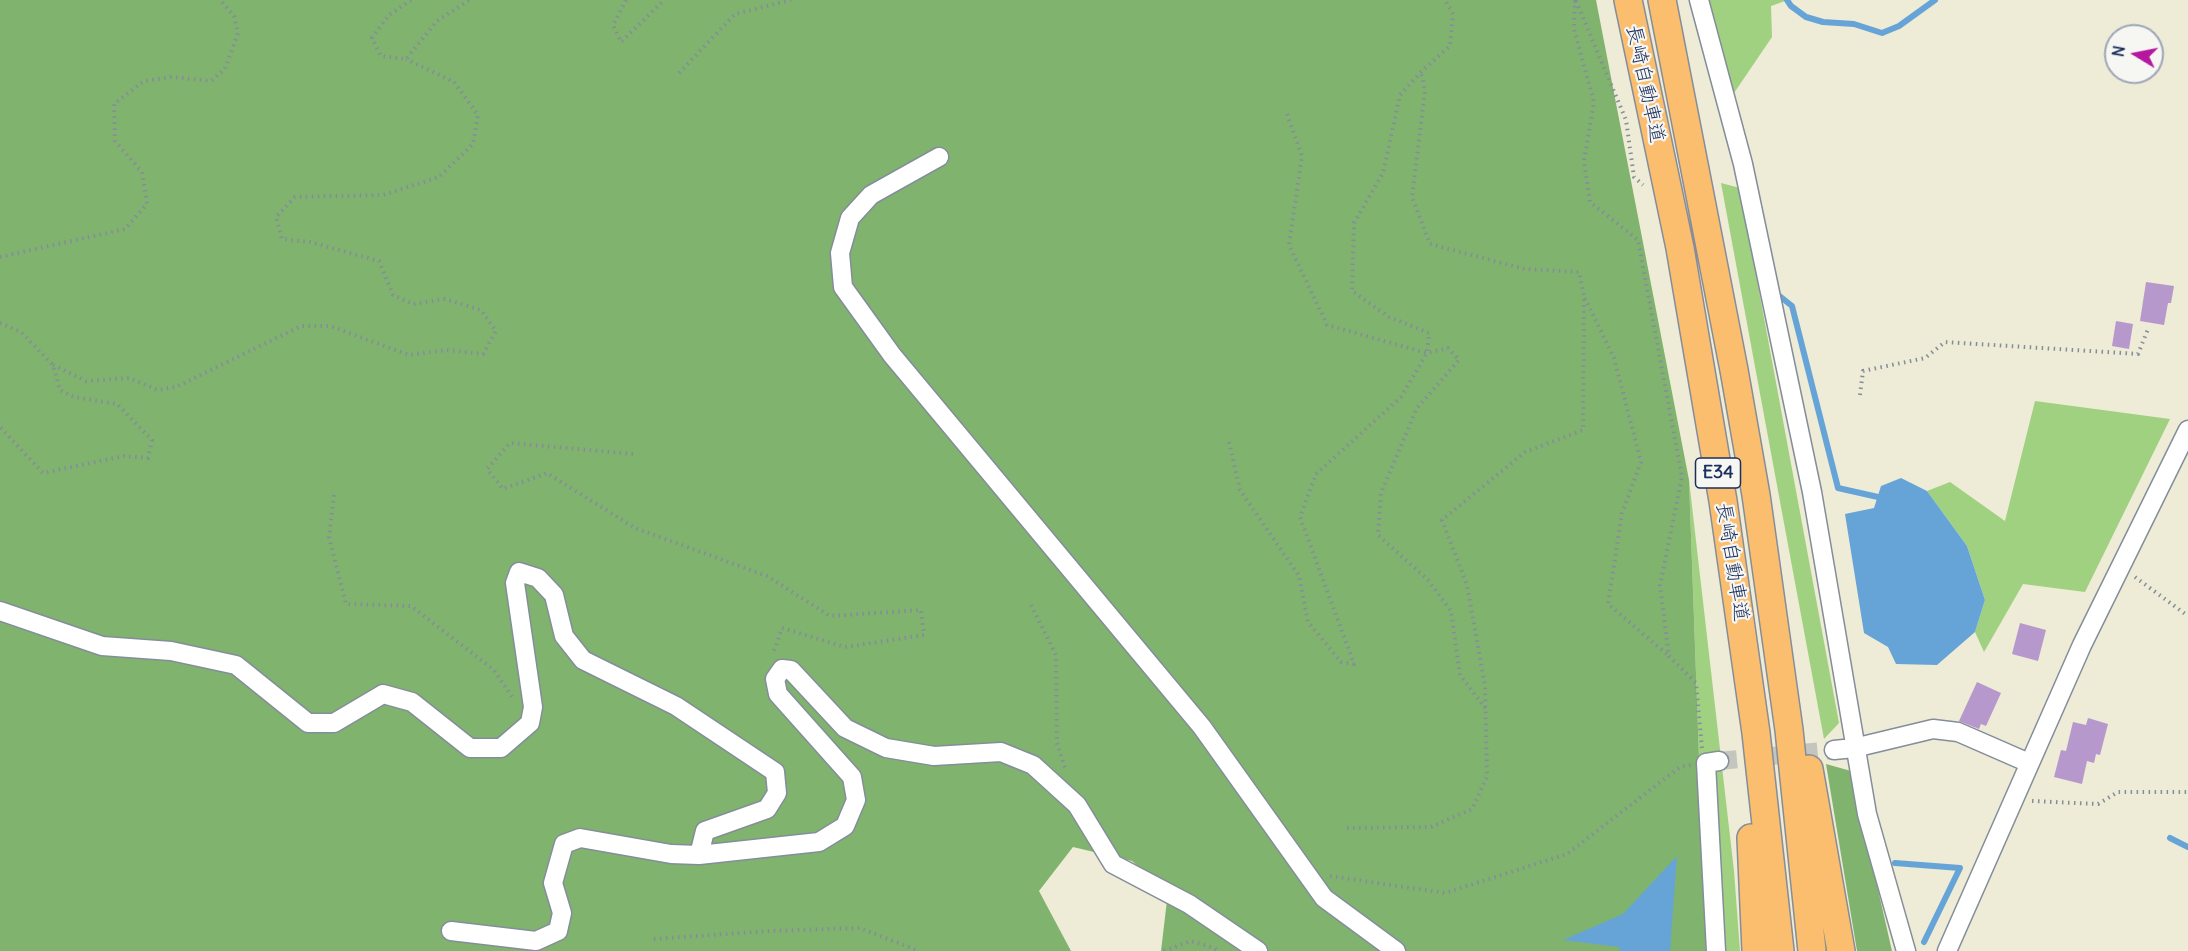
<!DOCTYPE html>
<html>
<head>
<meta charset="utf-8">
<style>
	body { margin:0 }
	#map { position:relative; width:2188px; height:951px; overflow:hidden; background:#eeebd6; font-family:Delius,sans-serif }
	canvas { display:block }
	.north { position:absolute; left:2104px; top:24px; width:60px; height:60px; box-sizing:border-box; background:#f6f6f2; border:2px solid #9ea6b7; border-radius:50%; rotate:280deg; font-size:16px; font-weight:700; line-height:24px; text-align:center; color:#1b2f5e }
	.north::after { content:''; display:block; margin:auto; width:21px; height:27px; background:#b5179e; clip-path:polygon(50% 0,100% 100%,50% 72%,0 100%) }
</style>
</head>
<body>
<div id="map">
<canvas width="2188" height="951"></canvas>
<div class="north">N</div>
</div>
<script>
const g = document.querySelector('canvas').getContext('2d');
g.lineJoin = 'round';
function fill(path, color) { g.fillStyle = color; g.fill(path, 'evenodd'); }
const toPath = rows => new Path2D(rows.map(r => 'M' + r).join(''));
function strokePath(path, color, width, dash) { g.strokeStyle = color; g.lineWidth = width; g.lineCap = dash ? 'butt' : 'round'; g.setLineDash(dash || []); g.stroke(path); }
function drawText(font, color, halo, rows, align = 'center') {
  g.font = font + ' Delius,"Klee One",sans-serif'; g.lineWidth = 4.5; g.setLineDash([]); g.textBaseline = 'middle'; g.strokeStyle = halo; g.fillStyle = color; for (const [text, x, y, turn = 0] of rows) {
    g.save(); g.translate(x, y); g.rotate((+turn || 0) * Math.PI / 180); g.textAlign = isNaN(turn) ? turn : align; if (halo) g.strokeText(text, 0, 0); g.fillText(text, 0, 0); g.restore();
  }
}
fill(toPath([
	[1707,0,1788,0,1771,6,1772,37,1734,93],
	[1721,183,1740,188,1839,723,1824,739],
	[2035,401,2170,419,2085,592,2023,584,1984,652,1975,632,1985,600,1967,546,1927,491,1950,482,2005,521],
	[1689,480,1734,871,1740,951,1706,951]
]), '#a0d180');
fill(toPath([
	[0,0,1596,0,1689,480,1706,951,1161,951,1168,892,1132,861,1073,847,1039,891,1071,951,0,951],
	[1826,764,1851,771,1892,951,1857,951]
]), '#80b36e');
fill(toPath([
	[1901,478,1927,491,1967,546,1985,600,1975,632,1937,665,1896,664,1888,647,1864,633,1845,514,1874,508,1881,486],
	[1677,856,1670,951,1620,951,1619,947,1563,940,1623,914]
]), '#66a4d8');
strokePath(toPath([
	[1787,0,1791,6,1806,17,1823,22,1854,24,1882,33,1899,26,1935,0],
	[1776,292,1777,294,1792,306,1838,488,1878,497],
	[2170,838,2188,847],
	[1895,863,1960,868,1924,942]
]), '#66a4d8', 6);
fill(toPath([
	[2146,282,2174,286,2171,303,2168,303,2164,325,2140,321],
	[2116,321,2133,324,2129,349,2112,346],
	[2020,623,2046,630,2038,661,2012,654],
	[1977,682,2001,693,1986,726,1981,724,1979,729,1959,721],
	[2088,718,2108,724,2100,755,2096,754,2094,763,2087,761,2082,784,2054,777,2061,750,2066,751,2073,722,2086,725]
]), '#b698cd');
strokePath(toPath([
	[1719,761,1834,750]
]), '#c4c5be', 18, [18, 9]);
const minor = toPath([
	[1699,0,1743,164,1812,492,1867,814,1906,951],
	[939,157,871,195,850,218,840,253,843,287,892,355,1202,727,1324,898,1396,951],
	[0,611,102,646,171,651,236,665,308,723,334,723,383,694,412,702,470,748,501,748,530,723,533,707,515,583,519,572,538,578,554,595,564,636,583,660,676,706,775,772,777,793,767,809,705,831,699,855,819,842,845,826,856,800,852,777,778,694,775,679,782,669,791,670,845,728,886,748,934,756,1001,752,1033,765,1077,805,1113,864,1189,904,1258,951],
	[1834,750,1854,748,1933,729,1958,732,2029,763],
	[451,931,536,941,558,931,562,913,553,883,564,844,580,838,671,854,699,855],
	[1716,951,1706,763,1719,761],
	[1947,951,2082,645,2188,430]
]);
const highway = toPath([
	[1628,0,1680,248,1723,501,1756,733,1780,951],
	[1662,0,1734,370,1756,495,1789,730,1812,951],
	[1809,769,1841,951],
	[1751,838,1756,951]
]);
strokePath(minor, '#848d9a', 21);
strokePath(highway, '#848d9a', 30);
strokePath(toPath([
	[411,0,389,15,372,38,381,56,406,59,437,21,469,0],
	[626,0,613,25,621,42,664,0],
	[1575,0,1574,29,1594,102,1584,161,1590,202,1638,240,1682,477,1660,585,1669,656,1696,683,1702,748],
	[1576,1,1626,120,1634,177,1643,185],
	[679,73,735,14,791,0],
	[1287,114,1302,156,1289,245,1327,325,1427,353,1448,348,1459,360,1417,408,1381,493,1378,535,1428,580,1451,611,1460,675,1486,709],
	[0,257,125,229,147,204,142,172,115,141,114,104,144,81,171,77,211,81,225,69,238,33,234,16,220,0],
	[1585,298,1614,358,1641,462,1622,513,1608,604,1669,656],
	[0,323,21,332,53,365,60,390,74,397,117,404,152,440,148,458,124,456,43,473,0,427],
	[53,365,86,381,129,378,158,390,176,387,301,326,330,326,409,355,447,350,483,354,496,331,481,310,445,299,413,304,393,295,379,261,310,242,282,239,276,217,295,197,383,195,439,177,473,144,478,115,454,82,406,59],
	[1860,395,1863,371,1925,358,1945,342,2138,354,2148,329],
	[1229,442,1240,490,1299,576,1308,622,1341,662,1354,664,1300,517,1316,474,1401,397,1427,353,1429,333,1389,317,1352,291,1354,223,1383,173,1400,95,1421,72,1450,46,1453,14,1445,0],
	[633,454,510,443,487,469,503,489,547,473,635,528,767,576,830,616,921,610,924,635,845,647,782,628,773,654],
	[334,495,329,537,346,604,411,606,494,670,513,698],
	[2135,577,2188,616],
	[1031,605,1056,655,1057,743,1066,771],
	[2032,801,2098,804,2118,792,2188,792],
	[1347,828,1431,827,1472,809,1487,777,1485,686,1467,585,1442,520,1525,452,1583,430,1584,295,1579,272,1525,269,1430,244,1412,197,1425,91,1421,72],
	[1330,876,1445,893,1567,854,1680,767,1691,765],
	[654,939,769,931,860,928,919,951],
	[1164,951,1191,941,1214,948,1218,951]
]), '#848d9a', 4, [1.5, 4.5]);
strokePath(minor, '#fff', 18);
strokePath(highway, '#fbbd6e', 27);
for (const [x, y, w] of [
	[1718,473,45]
]) { const box = new Path2D(); box.roundRect(x - w / 2, y - 15, w, 30, 4.5); g.fillStyle = '#f6f6f2'; g.fill(box); strokePath(box, '#1b2f5e', 1.5); }
drawText('bold 18px', '#1b2f5e', null, [
	["E34",1718,473]
]);
drawText('20px', '#1b2f5e', '#f6f6f2', [
	["長崎自動車道",1645,84,78],
	["長崎自動車道",1732,562,81]
]);
</script>
</body>
</html>
